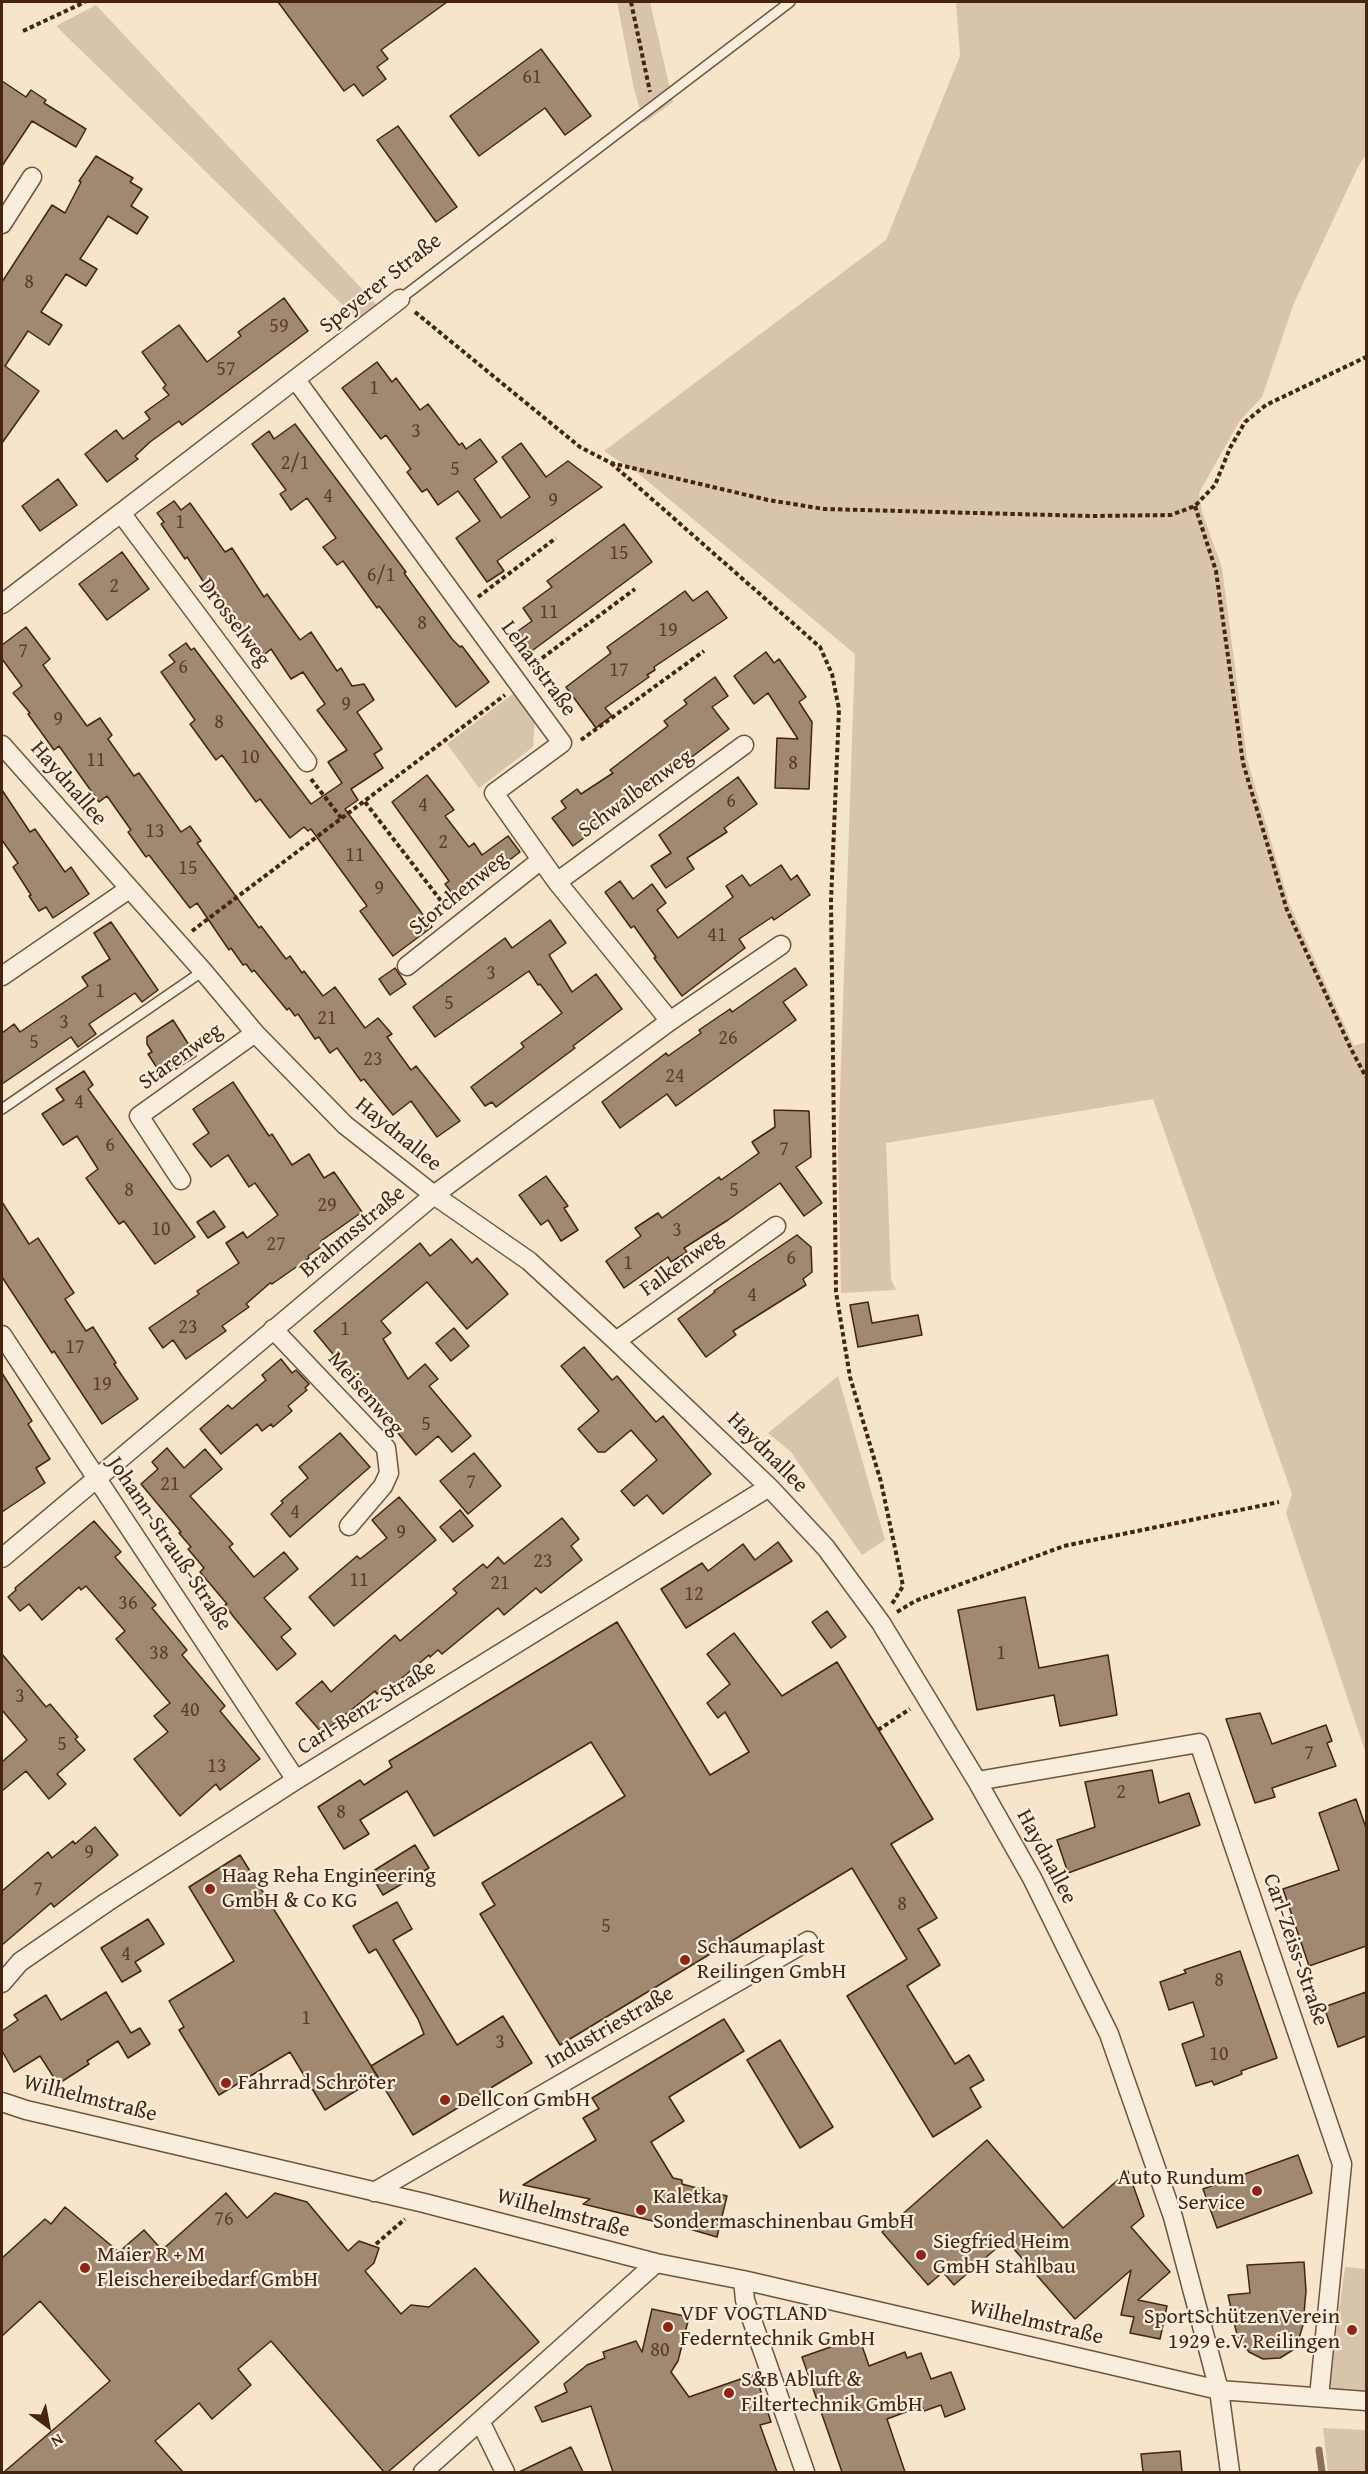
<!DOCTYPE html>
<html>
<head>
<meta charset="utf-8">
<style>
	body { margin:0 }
	#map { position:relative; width:1368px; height:2474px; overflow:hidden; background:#f6e5ca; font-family:"Gentium Book Plus",serif }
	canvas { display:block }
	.frame { position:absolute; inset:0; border:3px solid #452410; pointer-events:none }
	.north { position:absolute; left:18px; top:2396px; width:60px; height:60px; -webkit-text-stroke:4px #f9eedd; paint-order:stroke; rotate:148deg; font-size:16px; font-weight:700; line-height:24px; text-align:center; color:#452410 }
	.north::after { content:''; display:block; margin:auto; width:21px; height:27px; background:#452410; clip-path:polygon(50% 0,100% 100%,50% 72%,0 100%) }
</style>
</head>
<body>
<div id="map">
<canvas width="1368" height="2474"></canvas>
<div class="frame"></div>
<div class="north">N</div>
</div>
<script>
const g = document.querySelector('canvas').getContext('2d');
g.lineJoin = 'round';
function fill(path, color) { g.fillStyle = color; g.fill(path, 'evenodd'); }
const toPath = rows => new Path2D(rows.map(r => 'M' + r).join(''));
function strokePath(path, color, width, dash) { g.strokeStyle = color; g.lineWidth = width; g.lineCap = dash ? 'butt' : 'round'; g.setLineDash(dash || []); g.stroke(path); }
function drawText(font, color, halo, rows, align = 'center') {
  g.font = font + ' "Gentium Book Plus",serif'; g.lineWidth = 4.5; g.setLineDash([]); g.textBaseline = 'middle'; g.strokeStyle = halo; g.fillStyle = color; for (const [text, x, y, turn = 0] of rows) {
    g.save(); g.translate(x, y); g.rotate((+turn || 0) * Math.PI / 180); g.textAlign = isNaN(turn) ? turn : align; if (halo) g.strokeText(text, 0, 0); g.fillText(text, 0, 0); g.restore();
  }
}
fill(toPath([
	[617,2,650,2,673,102,644,123,634,89],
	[956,2,1366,2,1366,154,1358,167,1294,303,1262,397,1239,422,1199,493,1202,512,1222,568,1247,759,1289,903,1354,1046,1366,1042,1366,1754,1286,1513,1292,1494,1153,1099,886,1143,891,1279,896,1290,841,1293,838,1150,855,654,639,474,604,451,886,240,960,56],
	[96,5,377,305,358,320,56,26],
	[514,693,535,719,533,747,479,788,447,744],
	[838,1376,885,1540,862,1555,791,1452,768,1433],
	[1345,2267,1366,2269,1366,2392,1328,2390],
	[1323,2428,1366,2430,1366,2472,1328,2472]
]), '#d8c4aa');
strokePath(toPath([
	[1319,2450,1322,2472]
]), '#8b705a', 7);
const building = toPath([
	[278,2,447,2,381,50,388,59,377,67,386,79,363,96,354,84,344,91,278,2],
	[541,49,591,116,565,135,545,108,479,156,450,116,541,49],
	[2,81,26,97,31,90,46,100,44,103,86,129,76,147,32,121,2,166,2,81],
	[398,126,457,207,436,222,377,140,398,126],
	[96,156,133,178,130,182,142,189,131,206,148,217,137,234,108,216,80,259,97,269,86,286,66,274,41,312,62,325,49,345,28,331,5,366,39,391,2,443,2,282,52,205,65,213,81,182,79,181,96,156],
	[284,298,308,331,182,425,179,421,150,442,135,456,138,459,107,482,85,454,116,430,123,439,150,419,145,412,169,395,163,388,166,385,142,352,179,325,207,362,241,336,238,332,284,298],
	[377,362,392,382,396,378,420,410,428,404,459,445,462,443,466,449,480,439,497,462,474,479,501,518,530,497,502,457,521,443,546,477,568,461,602,487,497,561,504,571,487,582,456,538,480,521,458,491,438,505,427,489,422,492,407,472,411,469,386,435,381,439,342,388,377,362],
	[295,424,406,572,404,573,452,639,460,647,462,646,489,682,456,707,379,606,377,608,343,561,337,565,323,547,336,538,307,498,291,510,280,494,286,490,252,444,269,431,274,439,295,424],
	[58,479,77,505,40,531,22,506,58,479],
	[174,501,181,510,190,503,225,552,232,548,264,597,267,594,300,640,311,632,337,671,341,668,352,686,364,684,374,700,357,712,382,749,374,754,383,768,351,789,358,800,345,809,432,927,393,956,360,911,367,906,311,829,308,831,304,827,290,838,260,799,256,802,222,755,216,760,190,724,195,720,161,672,175,662,169,655,186,643,191,650,194,648,311,804,342,783,328,762,347,750,317,710,325,704,303,672,291,679,271,649,264,655,258,646,254,649,215,595,213,596,187,557,185,559,161,524,164,522,157,513,174,501],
	[624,524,652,562,525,656,511,636,532,621,523,608,552,587,547,581,624,524],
	[122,552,149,589,107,620,79,584,122,552],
	[685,591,693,601,707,591,727,618,654,667,655,670,647,675,649,677,605,708,612,716,596,728,566,687,611,653,607,647,685,591],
	[26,627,50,659,43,665,87,726,100,718,112,735,108,739,134,776,139,773,181,832,190,826,201,841,197,843,259,928,261,926,286,959,290,956,302,973,304,971,323,996,335,987,365,1028,378,1018,392,1034,387,1037,411,1070,416,1066,460,1121,437,1137,411,1101,393,1115,364,1079,361,1081,337,1048,330,1053,319,1037,315,1039,298,1014,295,1016,289,1008,287,1010,254,970,252,972,246,964,243,965,231,948,229,950,197,903,190,908,149,855,146,857,128,832,131,830,107,796,99,802,59,746,54,750,28,714,30,713,13,693,22,686,2,659,2,645,26,627],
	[766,652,774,663,779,659,806,697,799,702,812,722,809,789,775,788,777,738,798,739,768,693,754,704,734,676,766,652],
	[715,677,728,696,712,707,729,729,633,801,628,795,597,816,603,824,573,846,552,818,566,808,561,801,577,789,581,794,613,773,610,770,668,726,664,721,687,704,684,700,715,677],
	[427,775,454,810,445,816,469,847,474,843,482,855,508,836,520,852,457,900,445,884,449,881,392,802,427,775],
	[738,777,757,804,724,828,727,832,687,858,694,869,666,888,651,866,671,853,659,835,738,777],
	[2,790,30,832,35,829,65,872,71,867,89,894,53,918,46,907,39,911,29,896,31,895,13,867,18,863,2,840,2,790],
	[781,865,791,880,797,875,810,895,774,920,772,917,739,939,745,948,682,996,654,958,656,957,634,926,631,928,605,892,620,881,633,899,652,884,666,903,657,910,678,938,733,897,726,886,742,875,750,886,781,865],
	[550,920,566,943,549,955,572,992,596,974,622,1009,573,1046,575,1048,496,1107,492,1102,485,1106,471,1087,524,1047,521,1043,562,1013,540,984,538,985,529,971,435,1037,413,1007,505,938,512,948,550,920],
	[111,922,158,990,142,1002,135,993,89,1024,96,1034,78,1047,71,1037,2,1084,2,1033,14,1024,20,1032,88,986,82,977,110,959,94,933,111,922],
	[395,968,406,984,390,995,379,979,395,968],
	[795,968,807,985,783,1002,796,1020,676,1106,667,1094,620,1128,602,1102,666,1053,668,1056,701,1033,699,1030,730,1009,732,1012,795,968],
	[173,1020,196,1056,163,1077,148,1054,152,1052,147,1044,147,1037,173,1020],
	[84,1071,93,1085,88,1089,195,1237,155,1264,124,1221,119,1224,86,1178,98,1169,77,1136,63,1145,42,1114,64,1100,56,1089,84,1071],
	[233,1082,269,1136,272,1134,292,1165,309,1154,324,1178,334,1172,362,1212,321,1241,324,1245,308,1256,309,1258,272,1284,270,1283,246,1304,249,1307,222,1326,226,1331,186,1359,173,1340,163,1348,149,1328,199,1294,197,1291,239,1263,226,1243,243,1232,247,1238,278,1215,255,1183,249,1187,228,1155,211,1167,193,1144,209,1133,193,1109,233,1082],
	[774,1110,809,1111,811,1157,796,1167,822,1203,804,1216,780,1183,728,1220,684,1248,687,1252,671,1262,668,1257,624,1288,606,1261,641,1236,635,1228,658,1213,662,1218,719,1177,721,1180,759,1153,752,1142,775,1127,774,1110],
	[546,1176,568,1206,564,1208,578,1230,561,1241,548,1220,541,1225,519,1195,546,1176],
	[2,1202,29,1244,38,1238,74,1293,65,1299,86,1331,93,1327,116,1363,114,1364,138,1399,102,1424,54,1351,52,1353,2,1277,2,1202],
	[214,1211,225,1227,208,1238,197,1222,214,1211],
	[797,1235,811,1247,812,1272,803,1279,806,1285,733,1331,736,1335,706,1357,678,1319,715,1292,714,1291,797,1235],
	[451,1239,472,1263,477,1258,508,1294,467,1329,427,1282,381,1321,391,1333,383,1339,408,1379,425,1364,438,1379,429,1386,471,1436,452,1452,438,1436,416,1455,314,1331,420,1243,430,1256,451,1239],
	[868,1302,872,1323,918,1315,922,1335,858,1347,850,1305,868,1302],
	[454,1328,469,1346,451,1361,436,1343,454,1328],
	[584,1347,612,1380,617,1376,656,1422,663,1416,711,1474,663,1514,647,1495,634,1506,621,1491,657,1460,631,1430,605,1452,598,1452,578,1429,599,1411,561,1366,584,1347],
	[281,1359,292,1373,296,1370,309,1384,305,1388,307,1390,288,1406,292,1411,273,1427,271,1424,262,1431,257,1424,221,1454,200,1429,228,1405,232,1409,266,1380,262,1375,281,1359],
	[2,1373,32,1421,28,1424,50,1459,36,1468,45,1483,2,1512,2,1373],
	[340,1433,370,1467,290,1537,271,1514,283,1503,281,1501,308,1478,299,1467,340,1433],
	[167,1448,184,1468,205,1449,222,1469,190,1496,233,1544,229,1547,254,1577,284,1552,298,1569,264,1598,291,1629,281,1637,296,1654,277,1670,233,1616,225,1605,227,1604,200,1572,204,1568,188,1549,191,1547,179,1533,181,1532,141,1484,158,1469,152,1462,167,1448],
	[474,1453,501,1486,468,1514,440,1481,474,1453],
	[399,1497,436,1540,334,1626,309,1597,357,1556,360,1559,387,1538,372,1520,399,1497],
	[460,1510,473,1526,453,1542,440,1527,460,1510],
	[562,1518,579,1539,571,1546,582,1560,541,1593,536,1588,504,1615,498,1608,442,1654,438,1650,430,1657,429,1655,388,1690,385,1687,377,1694,375,1691,322,1733,296,1703,322,1681,331,1692,395,1635,400,1641,457,1593,453,1589,483,1564,487,1568,498,1557,504,1564,562,1518],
	[94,1521,121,1552,115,1557,156,1605,152,1608,187,1650,182,1655,225,1706,220,1711,260,1759,220,1790,216,1784,180,1816,134,1759,168,1732,154,1716,170,1703,116,1639,125,1631,86,1586,81,1590,79,1587,42,1620,29,1604,20,1611,8,1597,16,1590,15,1588,94,1521],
	[778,1542,792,1561,686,1628,661,1589,702,1563,708,1571,743,1544,755,1560,778,1542],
	[1025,1597,1039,1668,1108,1655,1117,1715,1060,1726,1054,1695,977,1710,958,1610,1025,1597],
	[827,1611,846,1637,831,1648,812,1622,827,1611],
	[617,1622,710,1775,749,1752,725,1712,718,1718,707,1703,730,1684,707,1654,734,1633,782,1696,837,1662,933,1819,891,1844,937,1918,918,1929,940,1965,907,1986,955,2064,969,2055,984,2080,970,2088,981,2107,933,2137,847,1996,907,1959,852,1868,560,2045,480,1914,495,1905,482,1883,625,1796,591,1742,434,1836,407,1791,360,1820,369,1834,344,1849,318,1807,360,1780,364,1785,392,1767,389,1761,617,1622],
	[2,1654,46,1707,50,1704,78,1737,75,1739,85,1750,57,1774,66,1784,49,1799,26,1771,2,1791,2,1762,27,1740,2,1710,2,1654],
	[1260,1713,1272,1744,1326,1725,1332,1741,1327,1743,1336,1766,1272,1788,1275,1797,1255,1803,1226,1719,1260,1713],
	[1152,1770,1159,1803,1189,1793,1200,1825,1068,1873,1057,1840,1095,1827,1085,1782,1152,1770],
	[1356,1799,1366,1828,1366,1946,1309,1966,1283,1889,1339,1870,1319,1813,1356,1799],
	[95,1827,118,1855,54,1907,51,1903,2,1945,2,1891,48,1852,52,1858,73,1841,75,1844,95,1827],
	[415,1845,429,1868,383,1895,370,1873,415,1845],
	[240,1855,378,2077,325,2110,290,2052,219,2095,179,2030,184,2027,169,2001,234,1961,189,1887,240,1855],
	[397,1902,412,1929,393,1940,457,2045,503,2016,532,2063,413,2135,371,2066,424,2034,418,2019,376,1949,369,1953,353,1926,397,1902],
	[148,1919,164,1944,135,1962,141,1971,122,1982,101,1948,148,1919],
	[1240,1951,1277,2058,1241,2071,1242,2074,1214,2085,1212,2081,1196,2086,1182,2044,1204,2036,1193,2002,1169,2010,1160,1982,1186,1973,1184,1970,1240,1951],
	[106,1992,131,2033,140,2028,150,2044,128,2058,118,2041,87,2061,89,2064,58,2084,40,2056,14,2072,2,2051,2,2031,18,2020,14,2015,46,1995,61,2020,106,1992],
	[1366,1992,1366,2036,1338,2047,1324,2007,1366,1992],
	[724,2019,744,2051,669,2097,684,2121,651,2142,673,2178,682,2180,682,2184,727,2196,717,2237,662,2221,661,2223,583,2204,590,2199,523,2185,596,2140,583,2118,599,2109,592,2098,724,2019],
	[780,2040,833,2127,800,2148,747,2060,780,2040],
	[987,2140,1063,2228,1128,2171,1144,2216,1131,2227,1170,2272,1138,2300,1167,2306,1160,2339,1130,2333,1134,2317,1121,2315,1131,2270,1075,2319,1006,2240,954,2285,943,2272,928,2285,882,2232,987,2140],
	[1298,2155,1312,2193,1217,2228,1203,2189,1298,2155],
	[226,2193,247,2218,275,2193,307,2202,348,2251,359,2241,379,2248,374,2263,365,2271,401,2314,411,2305,429,2307,475,2268,539,2342,388,2472,384,2472,271,2341,238,2369,251,2385,212,2419,199,2403,155,2441,183,2472,4,2472,110,2381,40,2301,2,2336,2,2258,45,2219,51,2224,65,2207,119,2252,144,2230,162,2250,226,2193],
	[1304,2262,1306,2291,1303,2325,1296,2348,1280,2358,1263,2359,1249,2352,1237,2335,1228,2295,1250,2293,1247,2265,1304,2262],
	[652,2309,689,2317,678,2361,671,2372,689,2397,755,2374,771,2422,760,2425,777,2472,613,2472,591,2406,542,2422,535,2407,567,2392,564,2384,587,2365,605,2358,603,2352,636,2341,642,2352,652,2309],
	[859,2337,869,2366,905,2352,907,2358,921,2353,931,2379,951,2372,965,2409,945,2417,941,2405,924,2411,922,2406,887,2419,905,2472,842,2472,802,2357,859,2337],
	[571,2447,583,2472,519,2472,571,2447],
	[1180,2451,1182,2472,1143,2472,1141,2454,1180,2451]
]);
fill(building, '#a18871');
strokePath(building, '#452410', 1.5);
const service = toPath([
	[400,299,790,2],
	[2,1109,203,971]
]);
const minor = toPath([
	[2,224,32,177],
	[296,380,562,743,494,793,557,882,670,1021],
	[121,513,307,762],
	[2,604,400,299],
	[2,745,203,971,255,1033,345,1125,434,1195,529,1261,616,1341,769,1487,826,1548,881,1623,977,1781,1032,1878,1109,2034,1173,2217,1219,2390,1230,2472],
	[557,882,744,745],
	[407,966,541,860],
	[2,976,129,889],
	[181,1180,139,1116,255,1033],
	[273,1329,386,1448,389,1473,383,1486,349,1526],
	[2,1335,296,1780],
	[616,1341,776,1226],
	[2,1558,434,1195,670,1021,781,945],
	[977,1781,1199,1743,1342,2164,1319,2397],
	[2,1983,20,1962,107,1902,296,1780,769,1487],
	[2,2102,26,2110,424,2203,656,2263,743,2280,1219,2390,1366,2401],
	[374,2192,808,1941],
	[743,2280,745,2300,805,2472],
	[480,2421,505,2472],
	[423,2472,656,2263]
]);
strokePath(service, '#71543e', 12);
strokePath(minor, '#71543e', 21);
strokePath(toPath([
	[631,2,650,92],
	[23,31,85,2],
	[415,312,580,447,611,463,768,500,824,509,1091,516,1171,515,1195,506,1215,485,1230,448,1245,422,1266,405,1366,357],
	[611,463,820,647,832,674,839,709,831,901,836,1292,850,1377,881,1482,903,1586,892,1604],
	[1195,506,1216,571,1243,763,1287,910,1351,1049,1366,1077],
	[478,597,556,538],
	[530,667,635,589],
	[581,740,704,651],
	[311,779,342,819],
	[365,802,448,910],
	[192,931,505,695],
	[897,1612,915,1601,1064,1546,1279,1502],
	[878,1730,910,1709],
	[376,2244,405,2219]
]), '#452410', 4, [4.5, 3]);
strokePath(service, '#f9eedd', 9);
strokePath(minor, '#f9eedd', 18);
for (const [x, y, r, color] of [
	[210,1889,6,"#8f2418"],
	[685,1960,6,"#8f2418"],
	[226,2083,6,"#8f2418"],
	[445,2100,6,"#8f2418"],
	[1257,2191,6,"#8f2418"],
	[641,2210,6,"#8f2418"],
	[921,2255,6,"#8f2418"],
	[85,2268,6,"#8f2418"],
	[668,2327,6,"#8f2418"],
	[1352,2330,6,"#8f2418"],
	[729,2393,6,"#8f2418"]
]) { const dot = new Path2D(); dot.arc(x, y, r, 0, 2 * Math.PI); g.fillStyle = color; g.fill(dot); strokePath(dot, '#f9eedd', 2); }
drawText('20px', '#5c3d28', null, [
	["61",532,78],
	["8",29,283],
	["59",279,327],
	["57",226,370],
	["1",374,389],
	["3",416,432],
	["2/1",295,464],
	["5",455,470],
	["4",328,497],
	["9",553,501],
	["1",180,523],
	["15",619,554],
	["6/1",381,576],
	["2",114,587],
	["11",549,613],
	["8",422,624],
	["19",668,631],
	["7",23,652],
	["6",183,668],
	["17",619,671],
	["9",346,705],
	["9",58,720],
	["8",219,723],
	["10",250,758],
	["11",96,761],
	["8",793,764],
	["6",731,802],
	["4",423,806],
	["13",155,832],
	["2",443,843],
	["11",355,856],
	["15",188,869],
	["9",379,889],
	["41",717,936],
	["3",491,974],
	["1",100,992],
	["5",449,1004],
	["21",327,1019],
	["3",64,1023],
	["26",728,1039],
	["5",34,1043],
	["23",373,1060],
	["24",675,1077],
	["4",79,1103],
	["6",110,1146],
	["7",784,1150],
	["8",129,1191],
	["5",734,1191],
	["29",327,1206],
	["10",161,1230],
	["3",677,1231],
	["27",276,1245],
	["6",791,1259],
	["1",628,1264],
	["4",752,1296],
	["23",188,1328],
	["1",345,1330],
	["17",75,1348],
	["19",102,1385],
	["5",426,1425],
	["7",471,1483],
	["21",170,1485],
	["4",295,1513],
	["9",401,1533],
	["23",543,1562],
	["11",359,1581],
	["21",500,1584],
	["12",694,1595],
	["36",128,1604],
	["38",159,1654],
	["1",1001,1654],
	["3",20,1697],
	["40",190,1711],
	["5",62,1745],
	["7",1309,1754],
	["13",217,1767],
	["2",1121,1793],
	["8",341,1813],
	["9",89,1853],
	["7",38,1890],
	["8",902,1905],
	["5",606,1927],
	["4",126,1955],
	["8",1219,1981],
	["1",306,2019],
	["3",500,2043],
	["10",1219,2055],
	["76",224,2220],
	["80",660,2351]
]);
drawText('22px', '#452410', '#f9eedd', [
	["Speyerer Straße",381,284,-38],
	["Drosselweg",234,623,53],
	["Leharstraße",538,669,54],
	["Haydnallee",68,784,49],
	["Schwalbenweg",636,794,-36],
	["Storchenweg",459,894,-39],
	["Starenweg",181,1057,-36],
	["Haydnallee",398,1135,39],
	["Brahmsstraße",353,1232,-40],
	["Falkenweg",682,1264,-36],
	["Meisenweg",365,1394,49],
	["Haydnallee",767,1453,45],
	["Johann-Strauß-Straße",169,1544,56],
	["Carl-Benz-Straße",367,1708,-32],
	["Haydnallee",1046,1857,62],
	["Carl-Zeiss-Straße",1295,1950,71],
	["Industriestraße",610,2028,-30],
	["Wilhelmstraße",90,2099,14],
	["Wilhelmstraße",563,2214,15],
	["Wilhelmstraße",1036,2323,13]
]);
drawText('22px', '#452410', '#f9eedd', [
	["Haag Reha Engineering",222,1876],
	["GmbH & Co KG",222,1901],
	["Schaumaplast",697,1947],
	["Reilingen GmbH",697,1972],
	["Fahrrad Schröter",238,2083],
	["DellCon GmbH",457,2100],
	["Auto Rundum",1245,2178,"right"],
	["Service",1245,2203,"right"],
	["Kaletka",653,2197],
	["Sondermaschinenbau GmbH",653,2222],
	["Siegfried Heim",933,2242],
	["GmbH Stahlbau",933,2267],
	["Maier R + M",97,2255],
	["Fleischereibedarf GmbH",97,2280],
	["VDF VOGTLAND",680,2314],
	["Federntechnik GmbH",680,2339],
	["SportSchützenVerein",1340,2317,"right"],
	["1929 e.V. Reilingen",1340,2342,"right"],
	["S&B Abluft &",741,2380],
	["Filtertechnik GmbH",741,2405]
], 'left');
</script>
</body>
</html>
